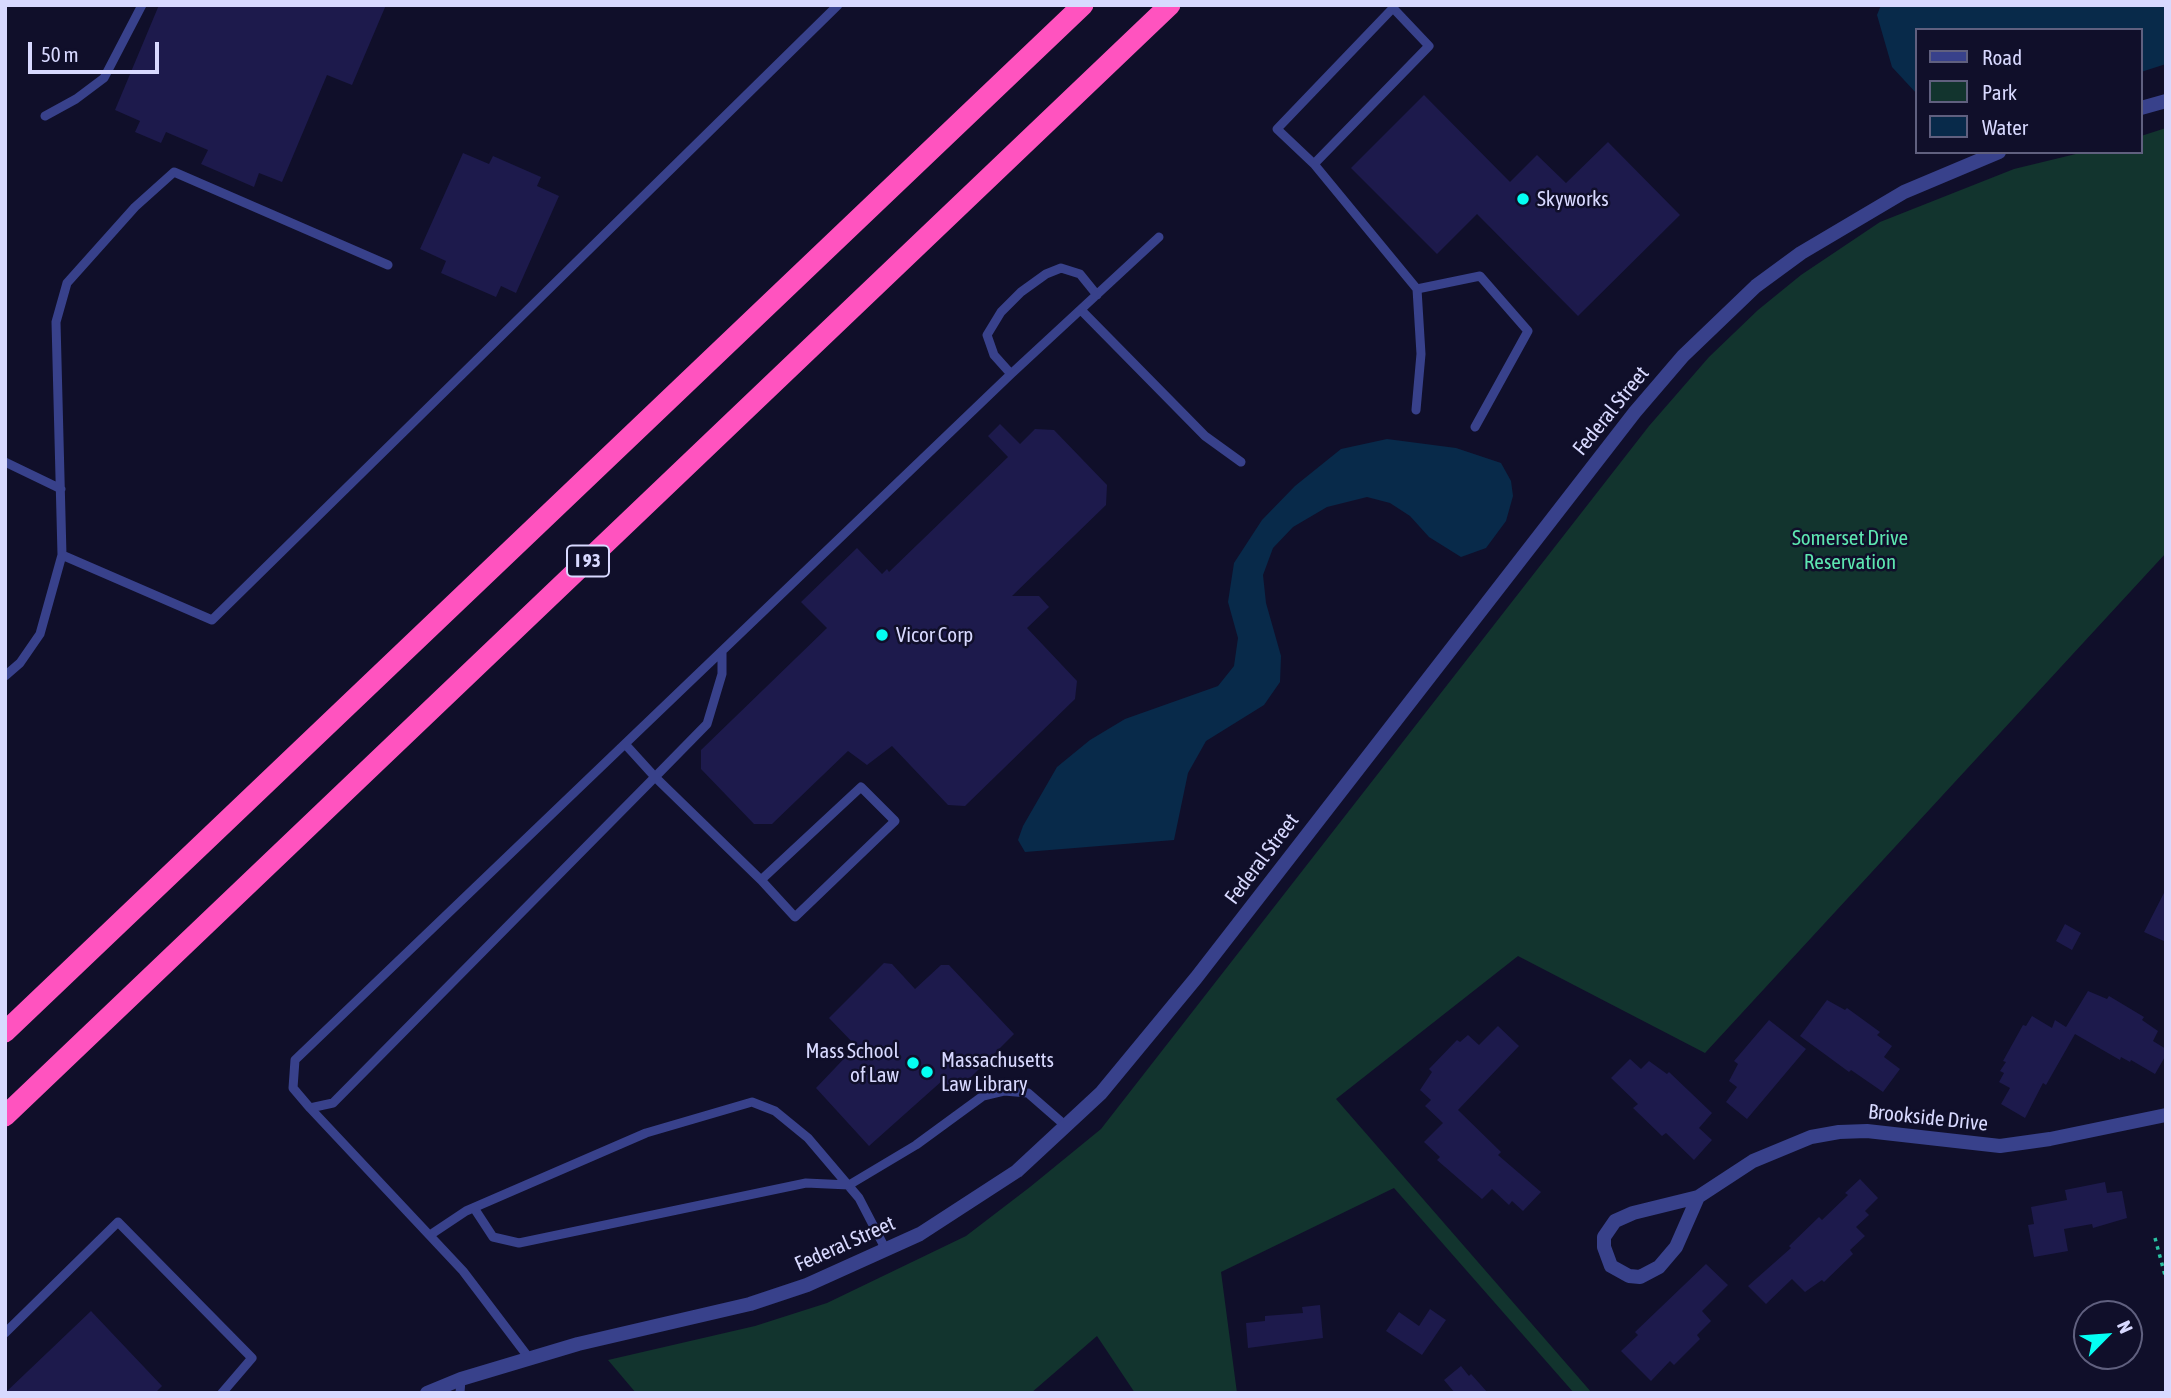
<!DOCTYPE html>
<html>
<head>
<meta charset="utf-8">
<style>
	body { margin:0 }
	#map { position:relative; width:2171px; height:1398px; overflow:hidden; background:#100f2a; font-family:"Asap Condensed",sans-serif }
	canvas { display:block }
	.frame { position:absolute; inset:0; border:7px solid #d8d9ff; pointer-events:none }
	.legend { position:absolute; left:1915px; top:28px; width:228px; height:126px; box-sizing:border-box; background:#100f2a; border:2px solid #60607f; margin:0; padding:9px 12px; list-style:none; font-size:21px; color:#d8d9ff }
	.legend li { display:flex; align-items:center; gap:14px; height:35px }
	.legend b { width:35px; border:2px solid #60607f }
	.north { position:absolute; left:2073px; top:1300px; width:70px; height:70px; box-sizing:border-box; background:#100f2a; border:2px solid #60607f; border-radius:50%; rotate:65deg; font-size:19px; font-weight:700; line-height:28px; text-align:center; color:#d8d9ff }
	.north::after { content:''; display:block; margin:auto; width:24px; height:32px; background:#04fff3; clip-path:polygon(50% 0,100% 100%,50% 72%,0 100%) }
	.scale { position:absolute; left:28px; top:42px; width:131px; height:32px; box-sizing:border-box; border:4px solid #d8d9ff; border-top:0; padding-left:9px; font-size:21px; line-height:24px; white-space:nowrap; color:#d8d9ff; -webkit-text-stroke:5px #100f2a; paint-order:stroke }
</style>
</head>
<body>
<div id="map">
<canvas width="2171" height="1398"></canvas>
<div class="frame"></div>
<ul class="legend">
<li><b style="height:9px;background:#38418b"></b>Road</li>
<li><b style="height:19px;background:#12342e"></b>Park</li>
<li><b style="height:19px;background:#082a4a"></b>Water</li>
</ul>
<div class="north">N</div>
<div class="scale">50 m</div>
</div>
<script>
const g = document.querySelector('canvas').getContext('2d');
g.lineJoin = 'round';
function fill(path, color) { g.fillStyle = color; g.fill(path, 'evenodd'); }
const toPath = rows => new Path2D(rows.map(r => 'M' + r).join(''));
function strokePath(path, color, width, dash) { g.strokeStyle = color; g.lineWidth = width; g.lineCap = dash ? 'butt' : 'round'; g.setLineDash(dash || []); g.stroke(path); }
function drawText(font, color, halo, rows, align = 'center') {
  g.font = font + ' "Asap Condensed",sans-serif'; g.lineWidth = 5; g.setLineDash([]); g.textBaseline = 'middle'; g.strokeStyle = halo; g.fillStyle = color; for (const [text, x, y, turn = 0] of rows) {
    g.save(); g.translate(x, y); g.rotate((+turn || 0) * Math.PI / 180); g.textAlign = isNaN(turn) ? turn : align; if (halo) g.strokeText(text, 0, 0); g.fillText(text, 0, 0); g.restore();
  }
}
fill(toPath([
	[2166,128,2166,553,1705,1053,1518,956,1336,1099,1592,1393,1574,1393,1394,1188,1221,1272,1237,1393,1135,1393,1097,1336,1031,1393,636,1393,608,1360,755,1326,827,1303,966,1236,1030,1187,1101,1129,1649,426,1709,357,1758,310,1801,275,1880,222,2014,169,2084,152,2141,152,2141,136]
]), '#12342e');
fill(toPath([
	[1881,5,2166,5,2166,64,2141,72,2141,30,1917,30,1917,94,1892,67,1877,15],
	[1387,439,1456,448,1501,463,1511,481,1513,496,1506,521,1486,548,1461,557,1429,537,1410,516,1390,503,1367,497,1327,507,1293,527,1273,548,1263,575,1266,603,1281,656,1280,682,1264,705,1206,741,1188,773,1174,840,1025,852,1018,840,1023,826,1057,767,1090,740,1125,719,1218,686,1234,666,1238,638,1228,602,1234,563,1262,520,1295,486,1341,449]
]), '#082a4a');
fill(toPath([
	[159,5,386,5,352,85,327,75,282,182,259,173,254,187,201,164,208,150,166,132,161,143,135,132,140,121,115,110],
	[1424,95,1510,182,1537,155,1566,183,1608,142,1680,215,1578,316,1477,214,1437,254,1351,168],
	[463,153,489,164,493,156,541,177,537,186,559,196,516,293,501,286,496,297,441,273,446,261,420,249],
	[1000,424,1020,444,1035,429,1054,430,1107,485,1106,505,1012,596,1039,596,1049,607,1027,628,1077,681,1075,699,965,806,948,805,892,746,867,765,848,751,772,824,754,824,701,769,701,750,827,628,801,602,857,548,882,574,887,569,889,572,1008,457,988,436],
	[2166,889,2166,942,2144,932],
	[2065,924,2081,933,2072,950,2056,941],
	[884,963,892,964,915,989,941,965,949,965,1014,1034,960,1088,952,1089,943,1080,869,1146,816,1088,856,1046,829,1018],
	[2088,991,2107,999,2109,996,2144,1017,2142,1020,2158,1031,2153,1041,2166,1049,2166,1055,2155,1074,2131,1060,2130,1062,2121,1057,2120,1060,2075,1034,2046,1085,2043,1083,2025,1118,2001,1104,2010,1088,1999,1082,2004,1073,2000,1071,2006,1062,2003,1061,2023,1025,2026,1026,2032,1016,2052,1028,2055,1020,2066,1027],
	[1827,1000,1845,1010,1847,1008,1880,1032,1877,1035,1892,1046,1884,1057,1900,1069,1883,1092,1851,1070,1849,1072,1800,1036],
	[1769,1020,1806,1049,1747,1119,1726,1102,1737,1087,1729,1081,1738,1064,1734,1061],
	[1498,1026,1519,1046,1458,1110,1501,1152,1498,1155,1541,1192,1523,1211,1512,1201,1509,1205,1492,1189,1482,1199,1437,1160,1440,1157,1424,1142,1443,1123,1425,1106,1431,1100,1420,1090,1432,1072,1429,1069,1457,1040,1460,1042,1468,1035,1479,1045],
	[1630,1059,1641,1069,1649,1061,1667,1074,1669,1072,1712,1113,1699,1128,1712,1140,1694,1160,1666,1133,1662,1136,1633,1108,1638,1104,1611,1078],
	[1860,1179,1878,1198,1865,1211,1869,1215,1856,1227,1865,1236,1850,1250,1853,1254,1824,1282,1822,1280,1805,1292,1792,1279,1766,1304,1748,1286,1791,1248,1789,1246,1819,1217,1822,1220,1848,1195,1845,1193],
	[2105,1182,2107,1193,2122,1191,2127,1218,2093,1228,2092,1224,2064,1229,2068,1251,2034,1257,2028,1225,2034,1224,2031,1207,2067,1200,2065,1190],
	[1706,1264,1728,1285,1702,1311,1711,1321,1697,1335,1700,1339,1674,1365,1670,1361,1651,1381,1621,1351,1638,1335,1635,1332],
	[1320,1305,1323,1338,1248,1348,1246,1323,1265,1321,1265,1316,1303,1313,1302,1307],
	[1430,1309,1446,1320,1422,1355,1386,1331,1399,1312,1419,1326],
	[91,1311,162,1386,155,1393,5,1393],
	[1461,1366,1469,1376,1471,1374,1488,1393,1455,1393,1444,1380]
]), '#1d1a4c');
strokePath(toPath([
	[2155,1238,2166,1279]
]), '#2ac1a2', 3.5, [3.5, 5]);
strokePath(toPath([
	[45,116,76,99,104,78,142,5],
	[1314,164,1277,129,1393,8,1429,46,1314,164,1417,289,1421,354,1416,410],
	[1417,289,1480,276,1528,331,1475,427],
	[1081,310,1205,436,1241,462],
	[1011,374,994,355,987,335,1001,312,1021,292,1046,274,1061,268,1080,274,1097,295],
	[5,462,61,489],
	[62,555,212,620,838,5],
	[5,676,20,663,40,634,62,555,56,322,67,283,135,207,174,172,388,265],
	[625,744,655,777,707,724,722,674,722,651],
	[761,880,795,917,895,821,861,787,761,880,655,777,333,1103,310,1108,293,1088,295,1060,1011,374,1159,237],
	[310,1108,463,1271,529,1358],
	[474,1208,493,1237,519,1243,806,1183,849,1185,916,1145,983,1096,1004,1091,1028,1093,1067,1127],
	[430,1235,466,1211,646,1133,752,1102,775,1111,808,1138,859,1198,886,1250],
	[5,1333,118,1222,252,1358,222,1393],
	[460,1393,461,1379]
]), '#38418b', 9);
strokePath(toPath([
	[2141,108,2166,101],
	[1698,1197,1676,1247,1659,1267,1640,1277,1629,1276,1611,1266,1604,1247,1604,1237,1615,1221,1633,1213,1698,1197,1753,1161,1811,1137,1839,1132,1867,1131,2000,1146,2050,1139,2166,1115],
	[427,1393,461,1379,578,1344,750,1304,807,1285,920,1234,1017,1171,1101,1093,1196,978,1635,412,1683,356,1756,286,1801,253,1904,192,1999,152]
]), '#38418b', 14);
strokePath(toPath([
	[5,1032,1083,5],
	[5,1116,1170,5]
]), '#ff53bf', 21);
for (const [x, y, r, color] of [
	[1523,199,7,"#04fff3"],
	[882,635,7,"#04fff3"],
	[913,1063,7,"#04fff3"],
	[927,1072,7,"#04fff3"]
]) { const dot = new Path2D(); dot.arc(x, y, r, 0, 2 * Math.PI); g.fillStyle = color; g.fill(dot); strokePath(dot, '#100f2a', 2.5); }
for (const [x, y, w] of [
	[588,561,42]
]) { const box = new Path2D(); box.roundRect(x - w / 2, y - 15.5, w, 31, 5); g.fillStyle = '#100f2a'; g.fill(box); strokePath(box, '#d8d9ff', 2); }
drawText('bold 19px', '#d8d9ff', null, [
	["I 93",588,561]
]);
drawText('21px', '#d8d9ff', '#100f2a', [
	["Skyworks",1537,199],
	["Vicor Corp",896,635],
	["Mass School",899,1051,"right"],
	["of Law",899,1075,"right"],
	["Massachusetts",941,1060],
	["Law Library",941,1084]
], 'left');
drawText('21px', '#d8d9ff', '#100f2a', [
	["Federal Street",1611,411,-51],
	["Federal Street",1262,859,-53],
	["Brookside Drive",1928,1118,6],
	["Federal Street",845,1244,-24]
]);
drawText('21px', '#5de6b0', '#100f2a', [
	["Somerset Drive",1850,538],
	["Reservation",1850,562]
]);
</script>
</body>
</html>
